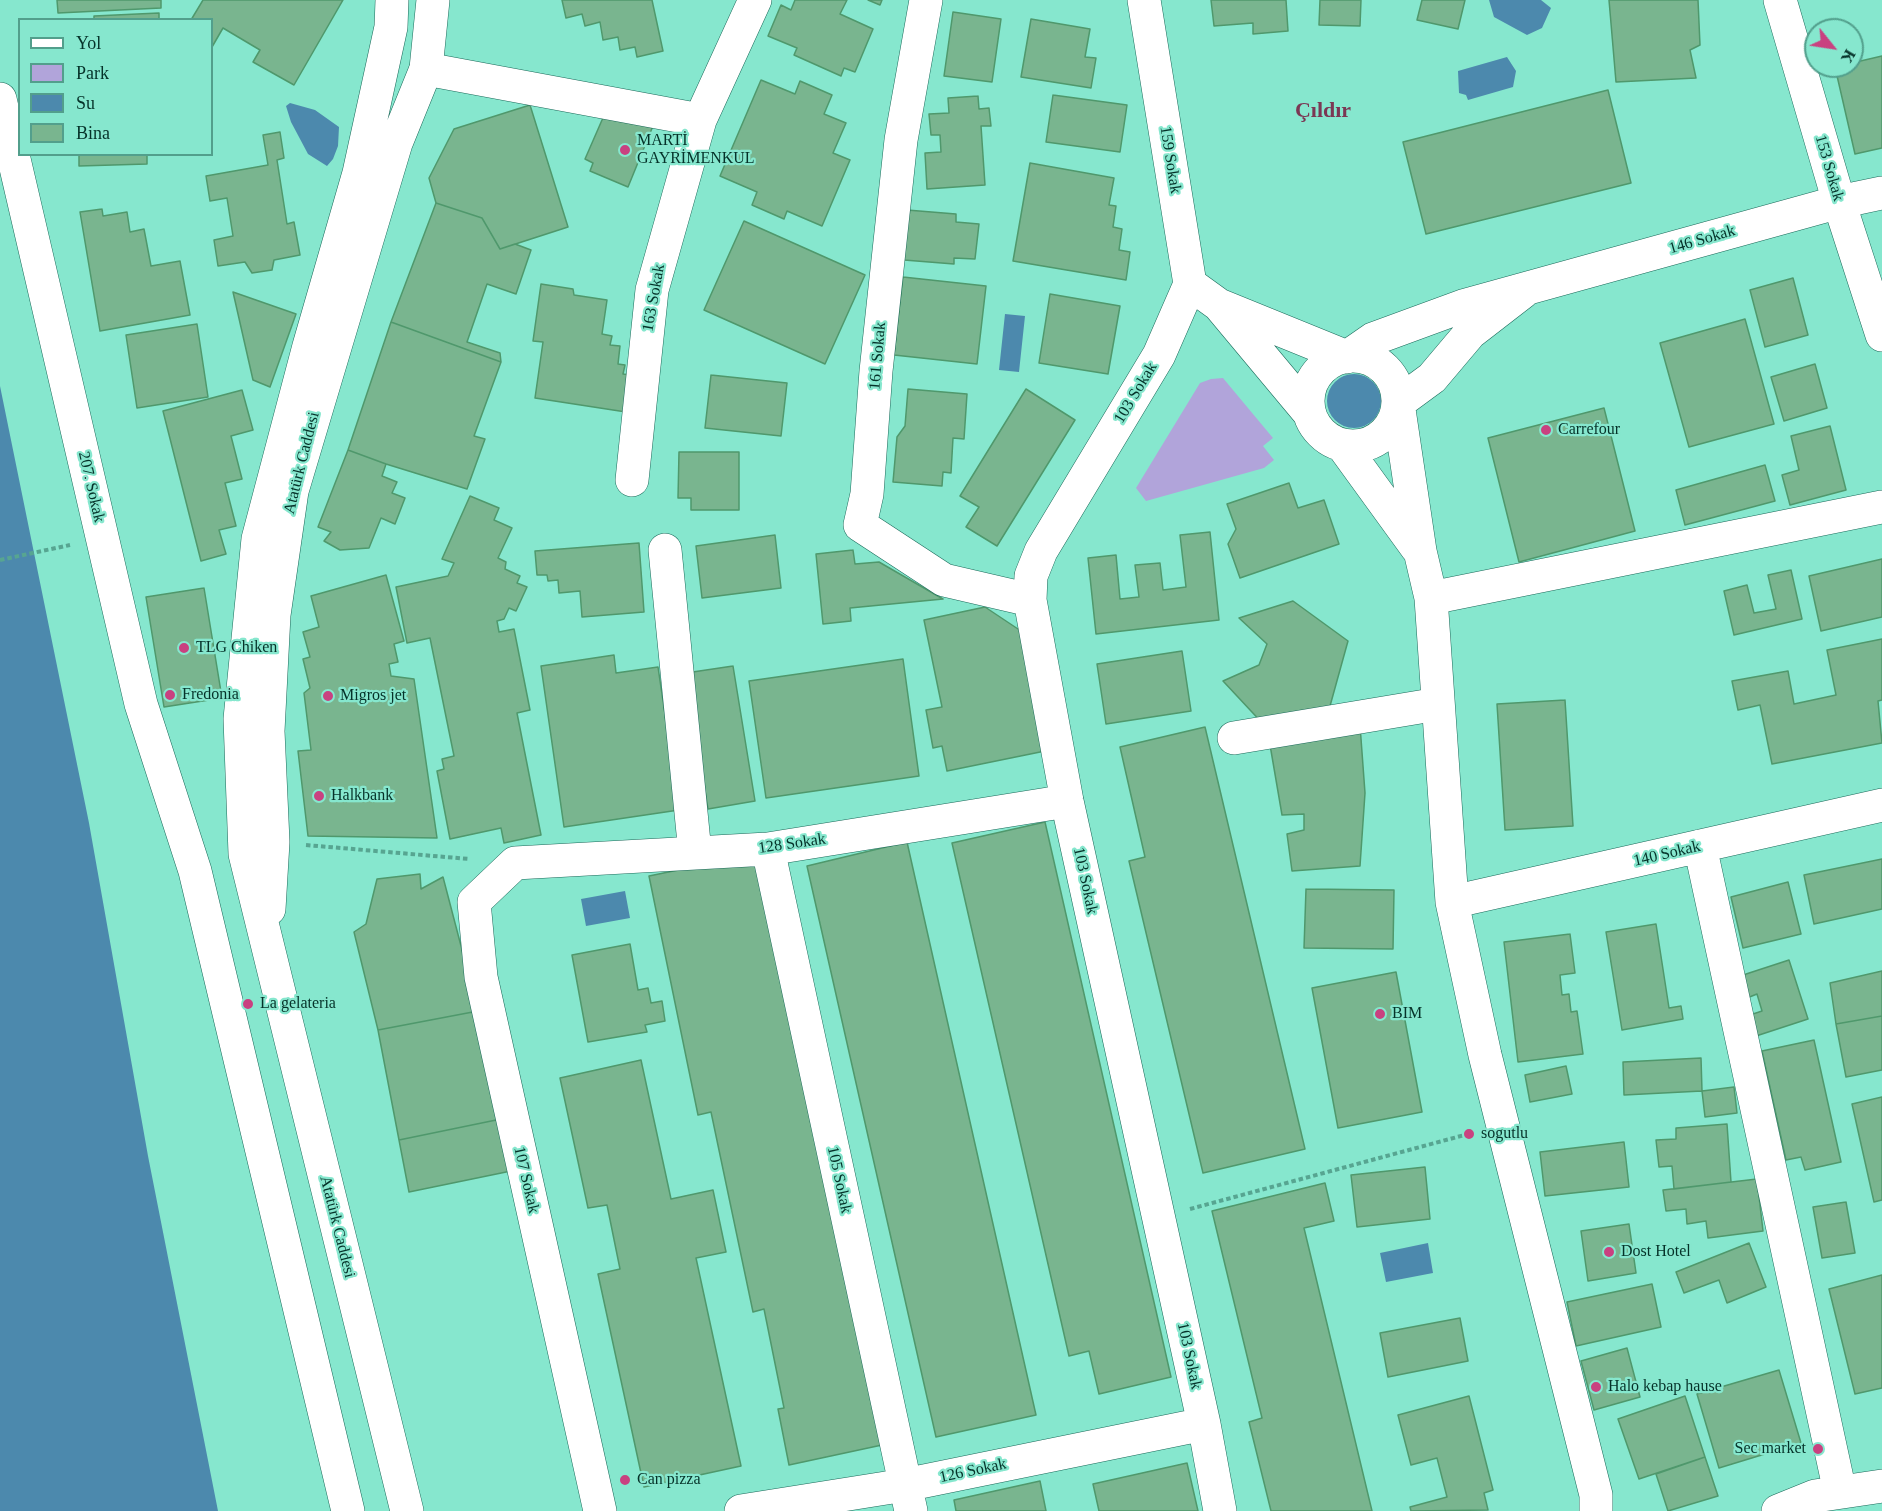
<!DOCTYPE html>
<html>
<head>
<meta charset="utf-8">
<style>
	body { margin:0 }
	#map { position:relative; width:1882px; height:1511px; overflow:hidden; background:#86e7ce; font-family:"Times New Roman",serif }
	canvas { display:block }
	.legend { position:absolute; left:18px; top:18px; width:195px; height:138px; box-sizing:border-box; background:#86e7ce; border:2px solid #529f8c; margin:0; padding:8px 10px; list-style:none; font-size:18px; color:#053229 }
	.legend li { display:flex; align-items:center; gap:12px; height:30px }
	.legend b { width:30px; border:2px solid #529f8c }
	.north { position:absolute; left:1804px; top:18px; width:60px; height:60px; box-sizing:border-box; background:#86e7ce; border:2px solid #529f8c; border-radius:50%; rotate:120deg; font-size:16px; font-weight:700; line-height:24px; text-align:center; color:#053229 }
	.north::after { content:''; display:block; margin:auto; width:21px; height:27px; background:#c94180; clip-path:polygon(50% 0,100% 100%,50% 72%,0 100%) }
</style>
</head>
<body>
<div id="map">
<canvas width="1882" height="1511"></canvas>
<ul class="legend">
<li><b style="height:8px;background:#fff"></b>Yol</li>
<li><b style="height:16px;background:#b1a4da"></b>Park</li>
<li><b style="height:16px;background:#4c89ad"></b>Su</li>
<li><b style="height:16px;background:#79b58f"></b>Bina</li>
</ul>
<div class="north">K</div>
</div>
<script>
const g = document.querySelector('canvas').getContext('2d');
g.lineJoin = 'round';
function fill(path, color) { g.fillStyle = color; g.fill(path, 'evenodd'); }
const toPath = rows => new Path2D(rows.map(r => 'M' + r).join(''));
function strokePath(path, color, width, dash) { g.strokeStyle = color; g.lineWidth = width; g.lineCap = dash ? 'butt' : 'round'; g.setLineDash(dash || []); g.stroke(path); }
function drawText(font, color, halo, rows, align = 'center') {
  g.font = font + ' "Times New Roman",serif'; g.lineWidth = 4.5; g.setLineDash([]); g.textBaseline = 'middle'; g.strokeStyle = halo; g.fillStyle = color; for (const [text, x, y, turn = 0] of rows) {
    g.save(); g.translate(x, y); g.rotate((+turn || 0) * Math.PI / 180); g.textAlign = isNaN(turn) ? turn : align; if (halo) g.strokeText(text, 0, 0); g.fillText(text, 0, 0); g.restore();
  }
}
fill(toPath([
	[1223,378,1273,438,1263,446,1274,460,1264,468,1146,501,1136,488,1200,383,1211,379]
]), '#b1a4da');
fill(toPath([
	[1489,0,1541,0,1551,8,1542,28,1527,35,1494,17],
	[1507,57,1516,71,1513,87,1468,100,1466,95,1459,93,1458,71],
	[290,103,315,110,339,127,338,146,333,159,327,166,308,154,291,122,286,106],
	[1005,314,1025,316,1019,372,999,370],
	'1327 401a27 27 0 1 1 54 0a27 27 0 1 1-54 0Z',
	[0,386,89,823,148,1156,218,1511,0,1511],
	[625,891,630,918,586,926,581,899],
	[1428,1243,1433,1273,1386,1282,1380,1253]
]), '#4c89ad');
const building = toPath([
	[57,0,161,0,161,8,58,13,57,0],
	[203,0,343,0,294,85,253,62,260,50,223,28,212,47,212,20,191,20,203,0],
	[562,0,652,0,663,51,637,57,635,47,620,50,618,37,603,40,600,22,585,26,582,14,566,18,562,0],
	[795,0,847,0,840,14,873,29,855,72,844,68,841,76,794,55,797,48,768,36,781,5,791,10,795,0],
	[868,0,882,0,880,5,868,0],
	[1211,0,1286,0,1288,31,1253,34,1253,23,1214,26,1211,0],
	[1320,0,1361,0,1360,26,1319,25,1320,0],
	[1422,0,1465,0,1458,29,1417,20,1422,0],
	[1609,0,1698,0,1700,45,1690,50,1696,78,1616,82,1609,0],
	[953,12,1001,19,992,82,944,76,953,12],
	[159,13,159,20,94,20,94,16,159,13],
	[1031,19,1090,29,1085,57,1096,58,1091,88,1021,77,1031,19],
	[1882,56,1882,148,1855,154,1835,67,1852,66,1852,63,1882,56],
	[761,80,795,94,800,81,832,95,824,114,846,123,833,153,850,160,822,226,787,211,784,219,752,205,757,192,720,176,761,80],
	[1608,90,1631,183,1426,234,1403,142,1608,90],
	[1053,95,1127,105,1120,152,1046,142,1053,95],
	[978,96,979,109,989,108,991,126,981,126,985,185,927,189,925,153,941,152,940,135,931,135,929,114,949,113,948,98,978,96],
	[609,104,655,121,628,187,590,171,593,163,585,159,609,104],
	[530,105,568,227,500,249,482,218,436,203,429,178,454,129,530,105],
	[280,132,284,158,277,160,287,224,294,222,300,255,274,260,272,270,252,273,245,262,218,266,214,240,233,236,227,198,210,201,206,176,268,165,263,135,280,132],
	[79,154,147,154,147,164,79,166,79,154],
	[1030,163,1114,178,1109,205,1116,206,1113,227,1122,229,1119,250,1130,252,1126,280,1013,261,1030,163],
	[436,203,482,218,500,249,515,244,531,250,516,294,487,284,467,342,500,353,501,362,391,322,436,203],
	[102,209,103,216,127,212,130,232,144,229,151,266,180,261,190,315,100,331,80,212,102,209],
	[907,210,956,214,956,222,979,224,975,259,954,258,954,264,904,260,907,210],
	[744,221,865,275,825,364,704,310,744,221],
	[903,277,986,286,977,364,894,355,903,277],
	[1793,278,1808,335,1765,347,1750,290,1793,278],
	[541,284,573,289,574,295,607,300,602,334,612,336,610,345,620,346,618,364,625,365,623,374,631,375,626,412,535,398,543,342,533,341,541,284],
	[233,292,296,314,270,387,253,380,233,292],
	[1050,294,1120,306,1108,374,1039,363,1050,294],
	[1745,319,1774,424,1689,447,1660,343,1745,319],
	[391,322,501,362,474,436,485,439,467,489,386,464,348,450,391,322],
	[197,324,208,397,137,408,126,335,197,324],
	[1815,364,1827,408,1784,421,1771,377,1815,364],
	[711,375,787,383,781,436,705,428,711,375],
	[908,389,967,394,964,439,953,438,951,473,943,472,942,486,893,482,897,437,905,426,908,389],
	[1026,389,1075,420,997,546,966,527,979,507,960,496,1026,389],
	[242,390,253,430,231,436,242,479,225,483,236,526,219,530,226,554,201,561,163,411,242,390],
	[1604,408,1635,531,1519,562,1488,438,1604,408],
	[1830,426,1846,490,1790,505,1782,475,1799,470,1791,436,1830,426],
	[348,450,386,464,382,476,397,482,392,493,405,498,395,524,381,518,369,548,340,550,324,541,331,532,318,527,348,450],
	[679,452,739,452,739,510,691,510,691,498,678,498,679,452],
	[1765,465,1775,501,1685,525,1676,490,1765,465],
	[1289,483,1298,508,1324,500,1339,544,1240,578,1228,544,1236,529,1227,504,1289,483],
	[470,496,499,508,494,520,512,528,498,558,506,562,505,569,520,576,517,583,527,587,516,611,509,608,504,619,497,621,499,632,514,629,530,710,517,713,541,835,504,843,501,828,450,839,437,771,444,769,442,759,454,756,430,638,407,643,396,587,448,576,454,563,442,559,470,496],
	[1210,532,1219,620,1096,634,1088,558,1116,555,1120,599,1139,597,1135,565,1160,563,1163,590,1186,587,1180,535,1210,532],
	[775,535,781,588,702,598,696,546,775,535],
	[639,543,644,612,582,617,580,591,559,593,558,580,548,581,547,575,537,575,535,551,639,543],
	[853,550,855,564,879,562,943,599,850,608,851,621,823,624,816,554,853,550],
	[1882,559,1882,617,1821,631,1809,576,1882,559],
	[1791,570,1802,619,1734,635,1724,591,1747,585,1754,613,1776,609,1768,575,1791,570],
	[386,575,404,641,394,644,398,662,389,664,391,676,414,679,437,838,308,836,298,751,311,750,304,693,310,688,303,659,310,657,303,632,319,627,311,596,386,575],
	[204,588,222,698,164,707,146,597,204,588],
	[1293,601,1348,641,1330,706,1265,726,1223,681,1259,665,1267,644,1239,618,1293,601],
	[985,607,1027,635,1050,750,947,771,942,746,933,748,926,710,942,707,924,620,985,607],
	[1882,639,1882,700,1878,701,1882,743,1772,764,1760,705,1738,710,1732,681,1788,671,1794,704,1836,695,1827,650,1882,639],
	[1182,651,1191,711,1106,724,1097,664,1182,651],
	[614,655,616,673,658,667,679,810,564,827,541,666,614,655],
	[903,659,919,776,766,798,749,681,903,659],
	[733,666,755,801,708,809,686,673,733,666],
	[1565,700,1573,826,1505,830,1497,704,1565,700],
	[1360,725,1365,793,1360,866,1292,871,1287,834,1304,830,1304,814,1282,815,1269,739,1360,725],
	[1205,727,1305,1149,1203,1173,1129,861,1145,857,1120,747,1205,727],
	[1045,822,1171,1377,1099,1394,1089,1351,1069,1356,952,843,1045,822],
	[907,842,1036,1415,936,1437,807,866,907,842],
	[761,853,882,1445,789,1465,778,1409,784,1408,764,1309,753,1312,711,1112,698,1115,649,876,761,853],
	[1882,859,1882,909,1814,924,1804,875,1882,859],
	[420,874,421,889,443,877,478,1011,378,1030,354,932,366,924,377,879,420,874],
	[1788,882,1801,934,1743,948,1731,897,1788,882],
	[1306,889,1394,890,1393,949,1304,948,1306,889],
	[1656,924,1669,1008,1681,1006,1683,1019,1622,1030,1606,932,1656,924],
	[1570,934,1575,973,1560,975,1562,995,1569,994,1571,1012,1577,1011,1583,1054,1518,1062,1504,942,1570,934],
	[630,944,638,990,648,988,651,1003,662,1001,665,1021,645,1025,647,1032,588,1042,572,955,630,944],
	[1789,960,1808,1019,1753,1037,1747,1016,1762,1011,1757,994,1747,998,1740,976,1789,960],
	[1882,971,1882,1016,1836,1024,1830,983,1882,971],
	[1396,972,1422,1112,1338,1128,1312,988,1396,972],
	[478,1011,501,1119,399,1140,378,1030,478,1011],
	[1882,1016,1882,1070,1846,1077,1836,1024,1882,1016],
	[1814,1040,1841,1162,1805,1170,1801,1157,1786,1160,1762,1051,1814,1040],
	[1701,1058,1702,1091,1624,1095,1623,1062,1701,1058],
	[641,1060,671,1199,713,1190,726,1252,696,1258,741,1466,644,1487,598,1274,620,1269,607,1205,588,1208,560,1078,641,1060],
	[1566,1066,1572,1094,1530,1102,1525,1075,1566,1066],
	[1734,1087,1737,1113,1705,1117,1702,1091,1734,1087],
	[1882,1097,1882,1200,1874,1202,1852,1104,1882,1097],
	[501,1119,511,1171,409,1192,399,1140,501,1119],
	[1727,1124,1731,1182,1674,1189,1672,1166,1659,1167,1656,1140,1676,1139,1676,1128,1727,1124],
	[1624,1142,1629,1187,1545,1196,1540,1152,1624,1142],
	[1425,1167,1430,1219,1357,1227,1351,1175,1425,1167],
	[1757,1179,1763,1231,1708,1238,1706,1221,1687,1224,1686,1209,1666,1211,1663,1190,1757,1179],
	[1325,1183,1334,1221,1304,1228,1372,1511,1271,1511,1249,1422,1262,1418,1212,1211,1325,1183],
	[1846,1202,1855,1253,1822,1258,1813,1207,1846,1202],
	[1629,1224,1636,1273,1588,1281,1581,1231,1629,1224],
	[1749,1243,1766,1287,1727,1303,1719,1280,1684,1293,1676,1272,1749,1243],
	[1882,1275,1882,1388,1855,1394,1829,1289,1882,1275],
	[1652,1284,1661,1327,1576,1346,1567,1302,1652,1284],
	[1460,1318,1468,1361,1388,1377,1380,1333,1460,1318],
	[1627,1348,1640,1397,1594,1410,1581,1361,1627,1348],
	[1779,1370,1801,1443,1719,1468,1697,1394,1779,1370],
	[1469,1396,1493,1490,1484,1493,1488,1510,1411,1511,1410,1507,1447,1497,1437,1458,1411,1465,1398,1415,1469,1396],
	[1685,1396,1705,1457,1639,1479,1618,1419,1685,1396],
	[1705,1457,1718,1496,1668,1511,1656,1474,1705,1457],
	[1187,1463,1198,1511,1099,1511,1093,1484,1187,1463],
	[1040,1481,1046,1511,956,1511,954,1500,1040,1481]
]);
fill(building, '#79b58f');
strokePath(building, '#4f986c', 1.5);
const minor = toPath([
	[926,0,901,140,876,371,867,494,860,525,944,580,1030,600],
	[1144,0,1190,284,1219,305,1310,414],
	[1780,0,1839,202,1882,335],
	[426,69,700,120],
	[0,99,141,704,195,871,348,1511],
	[1190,284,1159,355,1041,551,1031,576,1030,600,1067,801,1204,1424,1220,1511],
	[1523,292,1470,333,1432,378,1398,403,1420,551,1431,598,1452,902,1485,1055,1596,1495,1596,1511],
	[1219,305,1347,357,1373,339,1463,306,1839,202,1882,193],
	'1308 401a45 45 0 1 1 90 0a45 45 0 1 1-90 0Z',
	[1343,446,1417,548],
	[632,480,652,290,700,120,755,0],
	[665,550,695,853],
	[1431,598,1882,507],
	[1234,738,1438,704],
	[1700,846,1840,1492],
	[768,849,911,1511],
	[1452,902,1882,805],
	[600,1511,481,977,474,902,515,863,768,849,1067,801],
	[741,1511,905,1485,1204,1424],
	[1778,1511,1815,1496,1882,1486]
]);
const major = toPath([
	[392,0,391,27,359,173,309,346,258,539,240,719,245,854,407,1511],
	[269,909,273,842,268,731,274,615,292,491,396,143,426,69,433,0]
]);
strokePath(minor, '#1b6a5a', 34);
strokePath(major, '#1b6a5a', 34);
strokePath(toPath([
	[0,560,70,545],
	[306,845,469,859],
	[1190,1209,1472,1133]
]), '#57a591', 4, [4.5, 3]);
strokePath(minor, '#fff', 33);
strokePath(major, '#fff', 33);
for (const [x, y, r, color] of [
	[625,150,6,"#c94180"],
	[1546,430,6,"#c94180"],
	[184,648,6,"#c94180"],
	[170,695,6,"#c94180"],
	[328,696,6,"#c94180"],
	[319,796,6,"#c94180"],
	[248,1004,6,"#c94180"],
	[1380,1014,6,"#c94180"],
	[1469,1134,6,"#c94180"],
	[1609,1252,6,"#c94180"],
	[1596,1387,6,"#c94180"],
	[1818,1449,6,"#c94180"],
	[625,1480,6,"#c94180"]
]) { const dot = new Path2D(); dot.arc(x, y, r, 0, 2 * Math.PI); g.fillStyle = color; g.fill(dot); strokePath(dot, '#86e7ce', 2); }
drawText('16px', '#053229', '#86e7ce', [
	["MARTİ",637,141],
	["GAYRİMENKUL",637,159],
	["Carrefour",1558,430],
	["TLG Chiken",196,648],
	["Fredonia",182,695],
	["Migros jet",340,696],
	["Halkbank",331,796],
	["La gelateria",260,1004],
	["BIM",1392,1014],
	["sogutlu",1481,1134],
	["Dost Hotel",1621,1252],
	["Halo kebap hause",1608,1387],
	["Sec market",1806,1449,"right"],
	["Can pizza",637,1480]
], 'left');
drawText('16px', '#053229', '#86e7ce', [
	["159 Sokak",1170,160,81],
	["153 Sokak",1829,168,74],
	["146 Sokak",1702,240,-16],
	["163 Sokak",654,298,-80],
	["161 Sokak",878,356,-85],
	["103 Sokak",1136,393,-59],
	["Atatürk Caddesi",302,463,-76],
	["207. Sokak",91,487,77],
	["128 Sokak",792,844,-8],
	["140 Sokak",1667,854,-13],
	["103 Sokak",1085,881,78],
	["107 Sokak",526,1180,77],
	["105 Sokak",839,1180,78],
	["Atatürk Caddesi",337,1227,76],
	["103 Sokak",1189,1356,78],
	["126 Sokak",973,1471,-12]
]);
drawText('bold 22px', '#7b3754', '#86e7ce', [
	["Çıldır",1323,111]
]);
</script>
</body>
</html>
